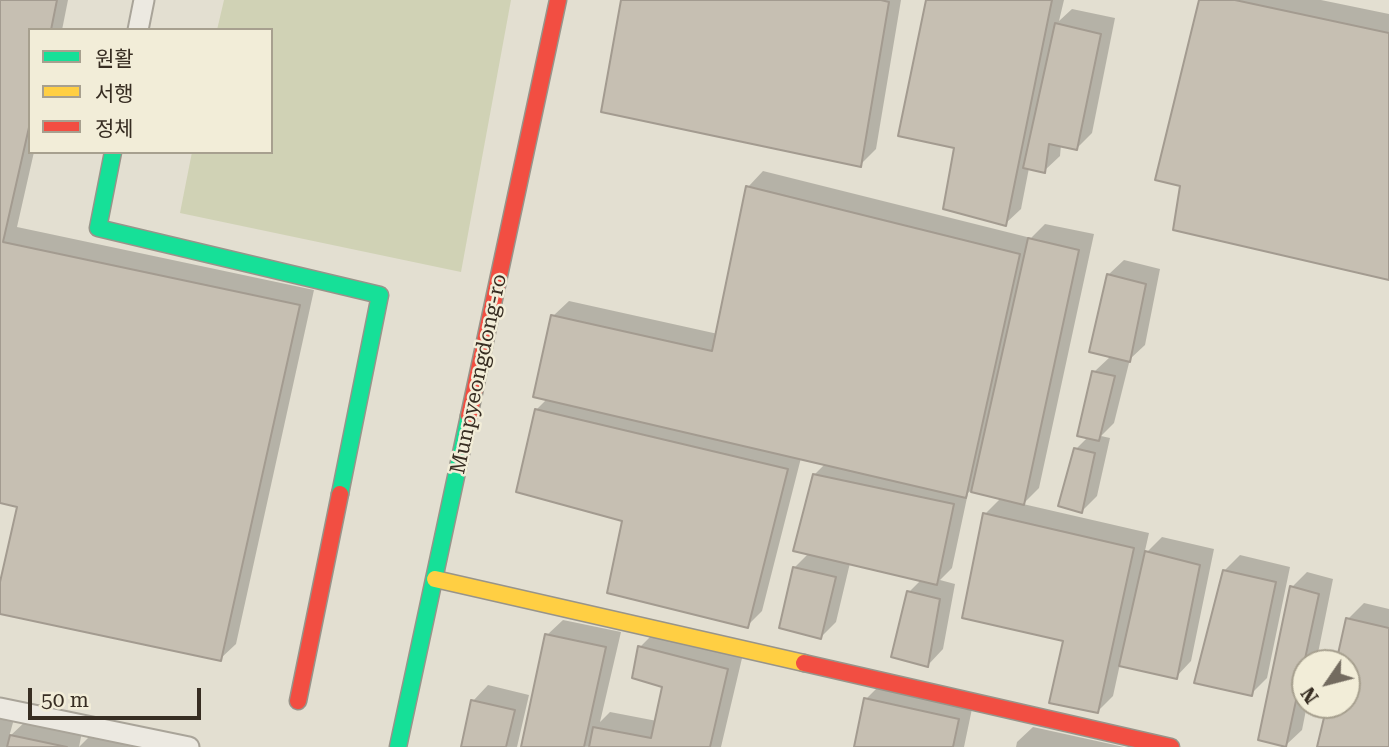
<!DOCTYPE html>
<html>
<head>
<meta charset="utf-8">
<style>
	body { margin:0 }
	#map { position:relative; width:1389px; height:747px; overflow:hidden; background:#e3dfd1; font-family:"Roboto Serif","Noto Sans KR",serif }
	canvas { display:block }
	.legend { position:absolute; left:28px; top:28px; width:245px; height:126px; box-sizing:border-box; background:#f2edd8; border:2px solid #a7a08f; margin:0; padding:9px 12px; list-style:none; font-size:21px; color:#372d22 }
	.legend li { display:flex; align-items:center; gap:14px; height:35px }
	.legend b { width:35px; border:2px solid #a7a08f }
	.north { position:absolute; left:1291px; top:649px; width:70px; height:70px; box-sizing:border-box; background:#f2edd8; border:2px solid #a7a08f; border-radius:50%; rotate:235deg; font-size:19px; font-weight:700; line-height:28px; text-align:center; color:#372d22 }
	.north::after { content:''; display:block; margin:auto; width:24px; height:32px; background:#736b5f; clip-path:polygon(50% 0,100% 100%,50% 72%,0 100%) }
	.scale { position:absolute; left:28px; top:688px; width:173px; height:32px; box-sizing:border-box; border:4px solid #372d22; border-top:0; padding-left:9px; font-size:21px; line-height:24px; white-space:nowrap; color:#372d22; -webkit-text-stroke:5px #f2edd8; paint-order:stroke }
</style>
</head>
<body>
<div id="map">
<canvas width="1389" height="747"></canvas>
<ul class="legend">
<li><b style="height:9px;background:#16e098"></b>원활</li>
<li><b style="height:9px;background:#ffcf43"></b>서행</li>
<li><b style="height:9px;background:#f24e42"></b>정체</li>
</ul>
<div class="north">N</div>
<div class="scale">50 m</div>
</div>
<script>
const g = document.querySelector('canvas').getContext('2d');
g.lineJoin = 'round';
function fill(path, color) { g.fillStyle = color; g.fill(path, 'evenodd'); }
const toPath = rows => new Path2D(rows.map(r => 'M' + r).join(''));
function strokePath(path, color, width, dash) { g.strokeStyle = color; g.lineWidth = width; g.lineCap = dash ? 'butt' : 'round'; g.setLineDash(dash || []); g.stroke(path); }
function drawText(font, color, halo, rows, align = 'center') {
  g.font = font + ' "Roboto Serif",serif'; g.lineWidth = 5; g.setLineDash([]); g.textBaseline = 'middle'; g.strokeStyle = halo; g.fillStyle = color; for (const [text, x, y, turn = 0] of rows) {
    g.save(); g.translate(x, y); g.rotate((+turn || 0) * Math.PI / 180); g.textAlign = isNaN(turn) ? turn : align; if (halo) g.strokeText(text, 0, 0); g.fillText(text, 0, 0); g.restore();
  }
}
fill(toPath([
	[224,0,511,0,461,272,180,213,192,152,271,152,271,30,217,30]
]), '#d0d2b5');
fill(toPath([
	[0,0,68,0,62,30,30,30,30,152,34,152,17,227,314,290,236,644,220,659,0,612,0,589,19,506,0,501],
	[623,0,901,0,876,149,860,165],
	[928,0,1064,0,1059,21,1072,9,1115,18,1092,133,1077,148,1061,145,1060,156,1044,171,1029,168,1021,209,1005,224,956,147],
	[1201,0,1321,0,1389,14,1389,278,1182,184],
	[763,171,1031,238,1045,224,1094,234,1039,488,1023,504,1149,533,1144,555,1162,537,1214,549,1191,661,1176,677,1120,664,1113,696,1097,712,1065,639,985,514,1001,498,975,487,968,493,952,568,940,580,955,584,943,649,928,665,909,592,921,580,850,563,836,622,821,637,794,568,809,553,814,475,826,463,801,458,762,611,747,626,624,520,536,410,547,399,553,316,569,301,718,334,748,187],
	[1124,260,1160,269,1145,345,1130,359,1114,423,1101,436,1110,438,1097,496,1082,511,1076,449,1088,437,1094,372,1111,356,1108,275],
	[1240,555,1290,567,1267,678,1251,694,1224,571],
	[1307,572,1333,579,1316,663,1305,663,1305,705,1307,705,1302,730,1286,745,1260,739,1292,587],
	[1364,603,1389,609,1389,747,1319,747,1329,705,1347,705,1347,663,1338,663,1348,619],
	[563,620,621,632,600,722,610,712,657,721,664,686,640,647,655,632,743,654,721,747,523,747,547,635],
	[881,684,973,704,964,747,855,747,866,699],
	[488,685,529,695,517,747,462,747,473,701],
	[0,716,14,719,9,737,27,720,82,732,79,747,0,747],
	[1033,727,1124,747,1016,747,1017,742],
	[95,731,157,747,79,747]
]), '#0003');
const building = toPath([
	[0,0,57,0,51,30,30,30,30,123,3,242,300,305,221,661,0,614,0,582,17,507,0,503,0,0],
	[621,0,881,0,889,2,861,167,601,112,621,0],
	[926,0,1052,0,1006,226,943,209,954,148,898,136,926,0],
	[1199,0,1235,0,1389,33,1389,280,1173,230,1180,186,1155,180,1199,0],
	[1055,23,1101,34,1077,150,1049,144,1045,173,1023,168,1055,23],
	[746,186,1020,254,966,498,533,397,551,315,712,351,746,186],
	[1028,238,1079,250,1024,505,971,492,1028,238],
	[1107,274,1146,284,1130,362,1089,352,1107,274],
	[1092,371,1115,376,1099,441,1077,436,1092,371],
	[535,409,788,469,748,628,607,593,622,521,516,492,535,409],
	[1074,448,1095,453,1082,513,1058,506,1074,448],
	[813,474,954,504,937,585,793,551,813,474],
	[983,513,1134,548,1098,713,1049,703,1063,641,962,618,983,513],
	[1145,551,1200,565,1177,679,1119,666,1145,551],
	[793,567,836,577,821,639,779,628,793,567],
	[1223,570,1276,582,1252,696,1194,683,1223,570],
	[1290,586,1319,594,1286,747,1258,740,1290,586],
	[907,591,940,599,928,667,891,657,907,591],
	[1346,618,1389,628,1389,747,1317,747,1327,705,1347,705,1347,663,1336,663,1346,618],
	[545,634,606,647,584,747,521,747,545,634],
	[638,646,728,669,710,747,589,747,593,727,651,738,662,687,632,678,638,646],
	[864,698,959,719,953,747,854,747,864,698],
	[471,700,515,710,506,747,461,747,471,700],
	[10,735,67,747,7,747,10,735]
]);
fill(building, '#c6bfb2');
strokePath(building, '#a39b90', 2);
const street = toPath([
	[138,30,144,0],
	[0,708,189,747]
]);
const fast = toPath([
	[113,152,98,228,380,295,340,494],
	[398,747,469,416]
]);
const slow = toPath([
	[435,579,804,663]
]);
const jam = toPath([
	[469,416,558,0],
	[804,663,1171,747],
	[298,701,340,494]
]);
strokePath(street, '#a9a499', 23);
strokePath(fast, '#98948a', 19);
strokePath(slow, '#98948a', 19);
strokePath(jam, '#98948a', 19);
strokePath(street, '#ece9e1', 19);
strokePath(fast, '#16e098', 16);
strokePath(slow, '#ffcf43', 16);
strokePath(jam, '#f24e42', 16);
drawText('21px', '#372d22', '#f2edd8', [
	["Munpyeongdong-ro",479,374,-78]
]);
</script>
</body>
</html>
